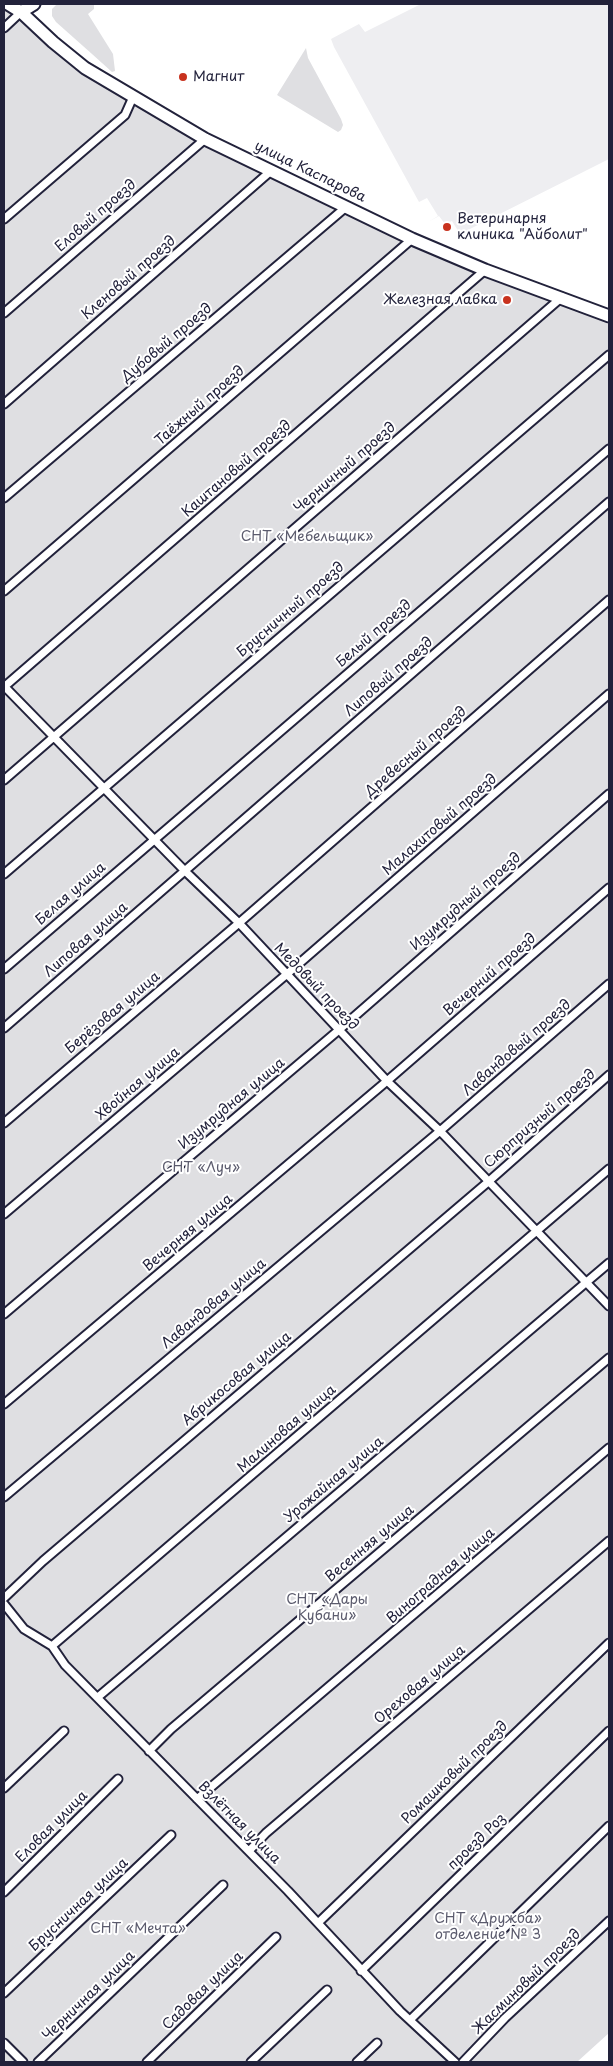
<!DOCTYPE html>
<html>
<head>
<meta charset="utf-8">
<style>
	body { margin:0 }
	#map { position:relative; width:613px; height:2066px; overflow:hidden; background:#fff; font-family:"Playpen Sans",sans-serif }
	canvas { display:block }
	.frame { position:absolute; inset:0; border:5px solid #22223b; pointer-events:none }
</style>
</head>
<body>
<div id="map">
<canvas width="613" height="2066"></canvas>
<div class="frame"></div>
</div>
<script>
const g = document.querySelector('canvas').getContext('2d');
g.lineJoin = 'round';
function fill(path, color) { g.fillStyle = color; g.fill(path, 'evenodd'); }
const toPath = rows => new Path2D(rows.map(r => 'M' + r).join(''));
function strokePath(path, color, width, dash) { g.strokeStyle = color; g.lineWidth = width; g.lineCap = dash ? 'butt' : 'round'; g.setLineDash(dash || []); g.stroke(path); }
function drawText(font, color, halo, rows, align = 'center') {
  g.font = font + ' "Playpen Sans",sans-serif'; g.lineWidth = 4; g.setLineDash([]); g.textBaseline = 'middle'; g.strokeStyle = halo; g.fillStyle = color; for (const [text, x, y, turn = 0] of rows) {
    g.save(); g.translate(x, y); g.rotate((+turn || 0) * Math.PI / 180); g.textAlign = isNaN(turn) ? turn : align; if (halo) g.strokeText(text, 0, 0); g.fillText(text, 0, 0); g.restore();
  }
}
fill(toPath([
	[421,4,609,4,609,159,460,234,452,221,445,224,439,216,428,222,438,216,427,198,419,202,334,47,331,39,359,24,365,32]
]), '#eeeef1');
fill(toPath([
	[57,4,94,4,94,9,88,14,113,54,115,71,112,72,92,54,56,22,52,16,52,9],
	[4,7,110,83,329,199,609,316,609,2033,577,2062,4,2062],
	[306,48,308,58,341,119,343,125,341,130,338,132,277,95]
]), '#dfdfe2');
const street = toPath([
	[4,28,21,12],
	[4,219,125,115,133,97],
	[4,313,205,139],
	[4,404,272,170],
	[4,498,346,207],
	[4,591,412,239],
	[4,686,185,871,239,923,387,1081,440,1131,609,1306],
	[4,687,485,270],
	[4,780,562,297],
	[4,874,609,355],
	[4,969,609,449],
	[4,1028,609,502],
	[4,1123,239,923,609,600],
	[4,1214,287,974,609,694],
	[4,1314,340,1029,609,794],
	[4,1404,387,1081,609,888],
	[4,1497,440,1131,609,984],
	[4,1598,43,1561,488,1182,609,1075],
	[4,1604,24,1629,52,1646,65,1665,288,1891,400,2011,455,2062],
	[52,1646,609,1169],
	[98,1697,609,1263],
	[149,1751,171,1729,609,1358],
	[4,1788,64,1731],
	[197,1799,609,1448],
	[249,1851,266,1833,609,1541],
	[4,1892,118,1779],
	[319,1922,609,1643],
	[361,1971,609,1731],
	[4,1993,171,1835],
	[410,2020,609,1826],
	[4,2043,23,2062],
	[38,2062,223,1885],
	[147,2062,276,1937],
	[251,2062,327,1990],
	[357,2062,377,2043],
	[463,2062,505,2018,609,1921]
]);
const primary = toPath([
	[8,4,21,12,53,42,85,68,205,139,412,239,485,270,609,316],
	[21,12,34,4]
]);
strokePath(street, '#22223b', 11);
strokePath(primary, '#22223b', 15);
strokePath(street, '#fff', 7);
strokePath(primary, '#fff', 11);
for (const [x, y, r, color] of [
	[183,77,5,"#c8321e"],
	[447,227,5,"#c8321e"],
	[507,300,5,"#c8321e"]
]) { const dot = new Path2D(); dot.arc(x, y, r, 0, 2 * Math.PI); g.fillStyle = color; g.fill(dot); strokePath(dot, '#fff', 2); }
drawText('14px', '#22223b', '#fff', [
	["Магнит",193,77],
	["Ветеринарня",457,219],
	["клиника \"Айболит\"",457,235],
	["Железная лавка",497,300,"right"]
], 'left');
drawText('14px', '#22223b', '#fff', [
	["улица Каспарова",310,172,26],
	["Еловый проезд",96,216,-41],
	["Кленовый проезд",129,278,-41],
	["Дубовый проезд",167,343,-40],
	["Таёжный проезд",200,406,-41],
	["Черничный проезд",345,468,-41],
	["Каштановый проезд",237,469,-41],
	["Брусничный проезд",291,610,-41],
	["Белый проезд",374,634,-41],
	["Липовый проезд",389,677,-41],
	["Древесный проезд",416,752,-41],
	["Малахитовый проезд",440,825,-41],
	["Белая улица",71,894,-41],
	["Изумрудный проезд",466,902,-41],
	["Липовая улица",86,940,-41],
	["Вечерний проезд",490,975,-41],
	["Медовый проезд",316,987,46],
	["Берёзовая улица",113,1013,-40],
	["Лавандовый проезд",517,1048,-41],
	["Хвойная улица",138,1084,-40],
	["Изумрудная улица",232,1104,-40],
	["Сюрпризный проезд",540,1119,-41],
	["Вечерняя улица",188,1233,-40],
	["Лавандовая улица",214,1304,-40],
	["Абрикосовая улица",237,1379,-40],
	["Малиновая улица",287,1429,-41],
	["Урожайная улица",334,1480,-40],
	["Весенняя улица",370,1544,-40],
	["Виноградная улица",441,1576,-41],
	["Ореховая улица",420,1685,-40],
	["Ромашковый проезд",455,1773,-44],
	["Взлётная улица",239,1823,45],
	["Еловая улица",52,1827,-45],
	["проезд Роз",477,1842,-44],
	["Брусничная улица",79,1905,-43],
	["Жасминовый проезд",527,1982,-44],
	["Садовая улица",203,1991,-44],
	["Черничная улица",89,1996,-44]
]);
drawText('14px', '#5b5b6d', '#fff', [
	["СНТ «Мебельщик»",307,537],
	["СНТ «Луч»",201,1168],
	["СНТ «Дары",327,1600],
	["Кубани»",327,1616],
	["СНТ «Дружба»",488,1919],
	["отделение № 3",488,1935],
	["СНТ «Мечта»",138,1929]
]);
</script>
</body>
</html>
